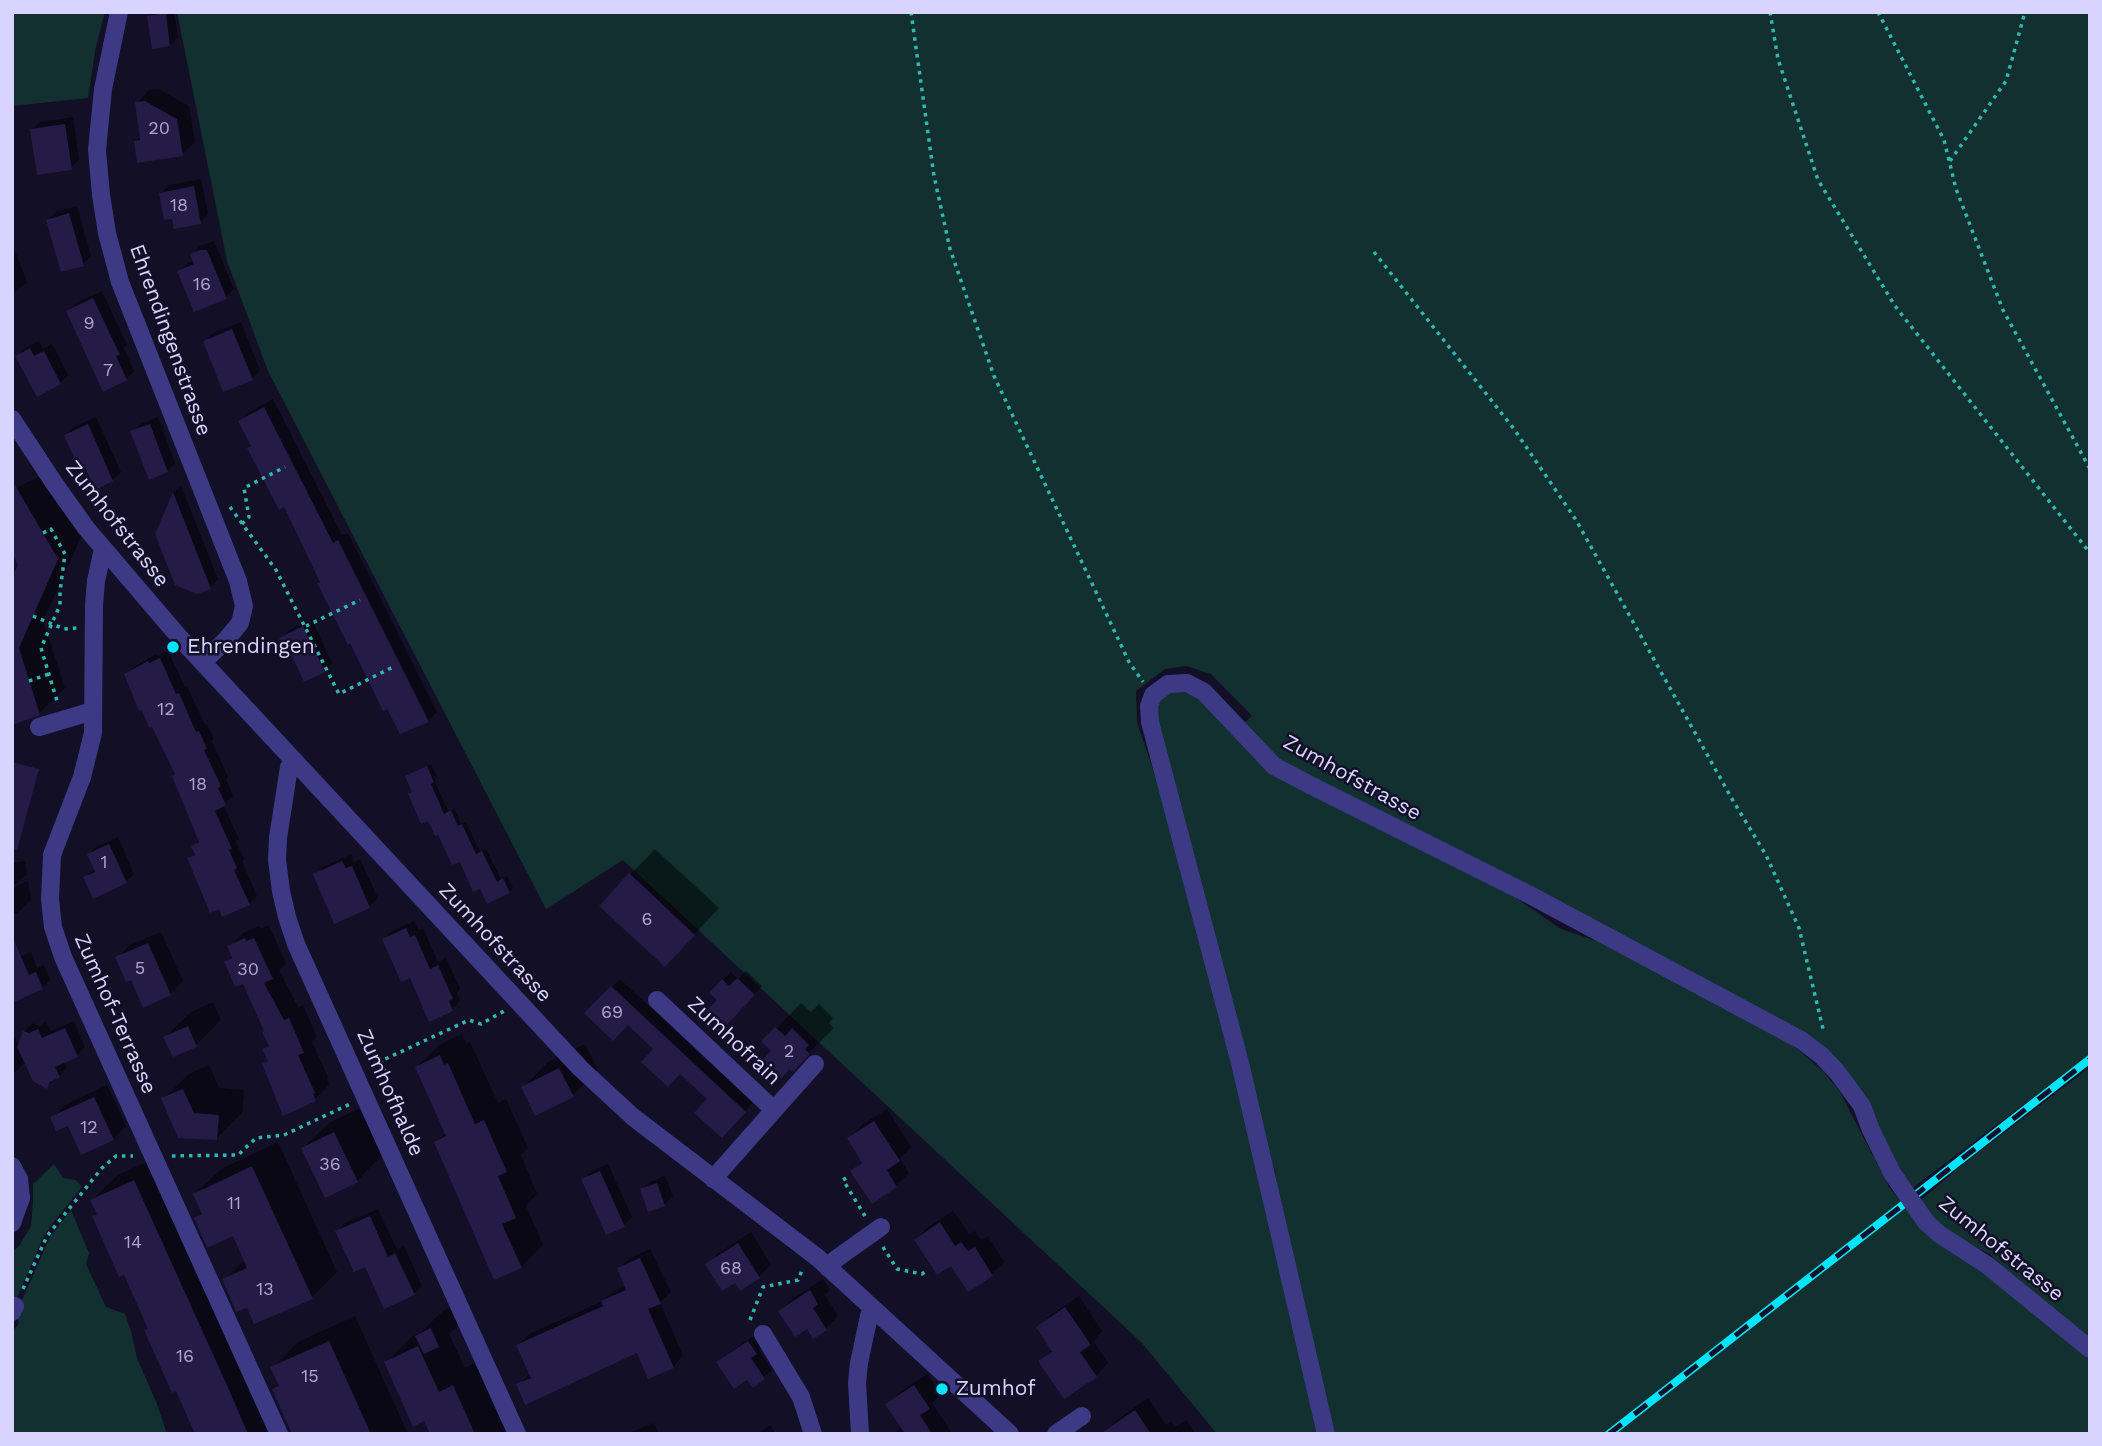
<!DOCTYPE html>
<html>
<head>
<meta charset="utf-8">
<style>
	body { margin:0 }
	#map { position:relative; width:2102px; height:1446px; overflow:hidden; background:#130f26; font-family:"Work Sans",sans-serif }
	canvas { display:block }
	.frame { position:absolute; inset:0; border:14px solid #d9d4ff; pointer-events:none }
</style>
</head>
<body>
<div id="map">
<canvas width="2102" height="1446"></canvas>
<div class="frame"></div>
</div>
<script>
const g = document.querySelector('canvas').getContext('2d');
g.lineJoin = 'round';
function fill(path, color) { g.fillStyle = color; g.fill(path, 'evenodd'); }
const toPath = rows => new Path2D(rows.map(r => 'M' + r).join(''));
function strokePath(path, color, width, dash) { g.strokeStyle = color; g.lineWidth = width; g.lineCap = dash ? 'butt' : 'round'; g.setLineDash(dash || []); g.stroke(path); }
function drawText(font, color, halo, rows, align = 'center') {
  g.font = font + ' "Work Sans",sans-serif'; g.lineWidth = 5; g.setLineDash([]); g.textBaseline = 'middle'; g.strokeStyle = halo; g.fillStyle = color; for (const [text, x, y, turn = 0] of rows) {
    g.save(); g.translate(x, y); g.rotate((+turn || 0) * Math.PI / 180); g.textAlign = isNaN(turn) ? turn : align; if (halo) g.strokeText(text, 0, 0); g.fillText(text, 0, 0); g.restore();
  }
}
fill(toPath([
	[12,12,105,12,96,46,88,98,12,106],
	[177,12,2090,12,2090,1055,1911,1189,1835,1067,1278,759,1242,725,1252,716,1211,674,1186,666,1165,669,1136,691,1137,722,1168,814,1247,1115,1319,1434,1217,1434,1142,1343,623,860,546,909,268,371,227,261],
	[1176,690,1193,695,1204,704,1267,768,1513,896,1561,929,1600,942,1771,1030,1796,1048,1823,1071,1840,1092,1889,1187,1929,1236,1987,1273,2090,1357,2090,1434,1333,1434,1279,1202,1275,1170,1268,1155,1154,722,1156,702,1161,696],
	[2090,1067,2090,1340,2006,1271,1990,1254,1960,1240,1934,1219,1920,1201,1963,1164],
	[54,1164,63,1178,76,1180,82,1187,52,1224,44,1236,12,1309,12,1252,19,1246,31,1226,33,1201,33,1184],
	[71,1210,89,1253,86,1264,106,1307,125,1314,131,1331,137,1358,157,1404,167,1434,12,1434,12,1331,19,1324,16,1314,50,1237]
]), '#12302f');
fill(toPath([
	[153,12,174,12,178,37,170,45,149,17],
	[159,89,189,106,195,142,182,154,135,141,142,135,137,103,149,90],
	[73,117,79,160,71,168,32,130,40,122],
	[201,179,208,214,200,222,174,217,161,193,169,185],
	[77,206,91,256,83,264,48,220,56,212],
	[214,241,234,289,226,297,179,272,188,263,194,261,192,255,200,246],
	[12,243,27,282,12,295],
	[102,291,127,345,124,348,134,371,126,379,68,311,76,303],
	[241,322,260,370,252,379,205,341,213,333],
	[39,341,43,349,52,344,68,375,60,383,17,356,25,348],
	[273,399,342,535,348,533,437,712,428,721,322,581,241,421,250,412],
	[96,417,121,472,112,480,86,464,66,435,74,427],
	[158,417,175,463,167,471,132,432,141,424],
	[48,473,83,533,43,621,65,688,39,713,12,724,20,565,12,493,19,486],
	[181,486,218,579,210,588,157,534,174,493],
	[312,620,332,663,324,671,281,639,289,630],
	[168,651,185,687,187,686,205,725,207,724,214,739,212,741,228,777,226,779,233,796,223,805,239,839,236,842,244,859,242,861,257,896,249,904,189,859,195,853,193,847,200,839,177,773,126,675,134,667,156,654,158,656],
	[431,764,437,777,434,780,448,811,454,808,461,823,466,822,480,852,486,849,501,879,507,876,513,888,509,892,481,887,439,833,407,777],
	[118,837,134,874,126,882,85,877,95,868,89,854,97,846],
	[655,849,719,908,690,939,630,875],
	[351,854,354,862,360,859,378,898,369,906,335,921,315,875,323,867],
	[25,861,27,874,12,887,12,863],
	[28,881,31,900,18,913,12,914,12,888],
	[414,921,419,930,423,928,438,962,446,958,460,989,457,993,460,1001,452,1009,410,976,384,939,392,931],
	[269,925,286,964,279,970,298,1007,303,1005,317,1037,312,1042,328,1077,327,1079,329,1085,315,1099,264,1064,269,1059,264,1050,270,1044,244,981,226,962,233,955,229,947,243,933,259,926,261,929],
	[161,932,183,981,170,994,132,978,117,958,130,945],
	[31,952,37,968,44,965,50,980,42,988,12,960],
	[746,971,762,986,722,1027,719,1000,711,992,731,972,738,979],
	[620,979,753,1103,721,1136,709,1099,628,1023,587,1013],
	[213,1002,221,1020,196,1045,165,1037,191,1012],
	[801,1003,811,1012,819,1004,833,1018,829,1023,834,1028,793,1069,764,1041],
	[74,1021,85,1047,77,1055,64,1061,67,1068,59,1076,47,1086,26,1062,12,1075,12,1031,19,1047,24,1032,32,1023,39,1026,46,1022,51,1031],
	[462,1034,466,1044,470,1042,498,1103,506,1099,528,1148,521,1155,537,1194,526,1206,543,1245,521,1267,436,1142,446,1132,417,1067,439,1045],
	[585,1044,598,1070,573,1095,523,1088,548,1062],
	[209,1065,219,1088,244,1090,242,1113,217,1138,163,1099,189,1074],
	[107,1085,126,1126,113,1139,52,1118,65,1105],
	[360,1108,382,1155,357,1181,303,1148,329,1123],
	[887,1109,911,1147,900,1159,909,1173,896,1186,872,1201,853,1171,863,1160,849,1138,862,1125],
	[278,1142,337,1272,312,1297,248,1305,224,1280,245,1259,234,1233,196,1218,203,1211,195,1194,221,1169],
	[159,1156,285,1434,194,1434,192,1429,194,1427,125,1273,94,1217,98,1213,92,1200,118,1175],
	[608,1164,632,1217,624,1225,607,1233,583,1180,591,1171],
	[665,1176,673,1196,665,1204,649,1210,642,1190,650,1182],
	[378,1209,397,1250,404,1246,422,1286,414,1294,366,1265,337,1232,345,1223],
	[953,1211,969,1234,975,1231,981,1240,988,1236,1004,1262,992,1274,951,1264,916,1240,928,1227],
	[751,1232,771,1264,759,1277,735,1280,708,1264,720,1252],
	[650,1249,671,1292,660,1302,683,1356,673,1367,638,1351,518,1385,531,1373,518,1345,529,1334,603,1301,614,1291,626,1285,619,1268,630,1258],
	[823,1279,830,1290,825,1295,838,1316,826,1329,807,1327,780,1311,792,1299],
	[1079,1296,1102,1331,1093,1341,1108,1363,1096,1376,1041,1361,1052,1350,1038,1328,1050,1315],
	[456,1304,464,1320,449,1334,465,1368,479,1361,525,1434,432,1434,425,1419,386,1363,411,1337,420,1333,443,1311],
	[355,1316,408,1434,324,1434,274,1389,280,1384,272,1368,298,1342],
	[756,1334,764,1345,759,1350,772,1370,753,1386,748,1378,718,1363,726,1355],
	[927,1374,941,1395,932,1403,951,1432,950,1434,898,1434,896,1432,902,1426,888,1404,900,1392],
	[1148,1398,1166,1425,1171,1422,1175,1427,1186,1420,1196,1434,1107,1434,1105,1432,1118,1419],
	[654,1423,659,1434,626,1434],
	[770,1425,776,1434,757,1434]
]), '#0007');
fill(toPath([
	[166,13,170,46,152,49,147,16],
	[145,101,177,119,183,156,137,163,134,141,140,140,135,102],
	[65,124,72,170,37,175,30,129],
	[194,186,201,224,174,229,172,219,164,220,159,193],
	[69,213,84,266,61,272,46,220],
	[200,250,207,250,227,299,194,312,177,271,194,264,190,254],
	[93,298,120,355,116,356,127,380,103,392,66,311],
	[232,329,253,380,223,392,203,341],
	[30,348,34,356,44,351,61,384,37,397,15,356],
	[264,407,333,543,338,540,429,722,400,734,387,709,383,711,350,643,348,645,317,583,320,582,284,507,279,510,247,448,251,446,238,421],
	[88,424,113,481,95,490,85,467,79,469,64,435],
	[150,424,168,472,149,480,130,431],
	[12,480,58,559,19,648,40,715,12,725,12,577,18,565,12,553],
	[173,492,211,589,197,594,175,585,155,534],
	[303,626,325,672,304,682,292,656,288,657,279,638],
	[160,658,176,694,179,693,196,732,199,731,207,749,204,750,221,786,218,788,226,805,215,811,232,849,229,850,237,868,234,870,250,905,222,917,219,909,210,913,187,858,195,855,191,846,199,842,172,776,175,774,152,727,149,728,142,710,139,711,124,674,148,661,149,663],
	[12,762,39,769,17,850,12,849],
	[427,766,434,782,431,784,444,814,451,810,458,826,462,824,476,854,482,851,497,882,503,878,510,893,487,904,480,889,473,892,460,862,452,865,438,835,435,836,428,821,421,824,408,794,412,792,405,776],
	[109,844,127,883,93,899,83,877,95,872,87,854],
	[342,861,346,868,352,866,370,908,334,924,313,874],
	[629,873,695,935,665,967,599,906],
	[406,928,410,937,415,935,430,969,438,965,453,999,449,1001,453,1011,429,1022,410,978,401,982,382,939],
	[12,936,29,975,36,972,43,989,12,1003],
	[245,938,246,941,254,938,273,979,264,983,284,1020,289,1018,304,1053,298,1055,315,1093,313,1094,316,1101,283,1116,262,1064,268,1061,262,1049,269,1046,262,1032,264,1031,243,984,235,987,224,961,232,958,227,946],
	[148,943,171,995,143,1008,131,980,126,982,115,957],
	[737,978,755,995,722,1030,704,1013,717,1000,709,993,722,979,729,986],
	[611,986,746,1112,722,1138,694,1113,707,1099,680,1074,668,1087,641,1062,653,1049,628,1025,613,1041,584,1013],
	[188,1026,197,1047,173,1057,163,1037],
	[775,1027,785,1036,792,1028,809,1045,805,1049,810,1054,793,1072,790,1069,781,1078,762,1060,771,1051,761,1041],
	[65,1028,78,1057,55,1067,60,1077,50,1082,47,1089,33,1081,17,1047,23,1031,29,1033,38,1029,42,1038],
	[440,1055,444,1065,448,1063,475,1124,484,1120,507,1172,498,1176,516,1218,502,1224,522,1268,494,1280,434,1142,446,1136,415,1067],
	[559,1068,574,1097,535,1116,521,1087],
	[183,1089,194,1113,219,1115,217,1140,178,1138,161,1098],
	[94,1097,114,1140,81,1155,68,1126,56,1131,50,1117],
	[874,1121,900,1161,887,1170,897,1187,872,1204,850,1171,862,1163,847,1138],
	[334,1132,358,1182,325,1198,301,1148],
	[252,1166,313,1299,254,1324,247,1308,236,1312,222,1279,247,1268,233,1236,207,1248,194,1218,202,1214,193,1194],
	[600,1171,625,1227,606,1235,581,1179],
	[134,1180,226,1383,248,1434,195,1434,176,1391,172,1393,144,1330,148,1329,124,1275,119,1277,92,1216,97,1214,90,1200],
	[657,1183,665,1206,648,1212,640,1189],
	[370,1216,388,1257,395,1253,415,1295,384,1309,365,1267,354,1272,335,1231],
	[940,1222,955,1246,961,1242,968,1251,975,1247,993,1276,968,1292,951,1266,937,1275,914,1240],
	[738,1243,760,1278,740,1291,735,1283,722,1291,705,1264],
	[640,1258,661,1304,648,1309,674,1368,648,1379,637,1353,525,1405,516,1384,531,1378,516,1345,603,1306,601,1301,626,1290,617,1268],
	[810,1290,818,1304,813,1308,827,1330,813,1339,807,1329,795,1337,778,1311],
	[1065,1307,1091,1345,1080,1352,1097,1377,1064,1399,1038,1361,1052,1352,1036,1327],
	[431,1328,439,1347,424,1354,415,1336],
	[329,1341,361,1412,371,1434,292,1434,272,1389,279,1386,270,1367],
	[748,1341,757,1354,751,1358,765,1379,753,1388,747,1380,734,1389,716,1362],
	[418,1346,439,1392,453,1385,475,1434,430,1434,424,1421,413,1427,384,1362],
	[914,1385,930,1409,920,1415,932,1434,905,1434,885,1404],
	[1135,1410,1151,1434,1100,1434]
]), '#241b47');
strokePath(toPath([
	[911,12,934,176,950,249,994,376,1129,662,1143,682],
	[1770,12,1778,59,1818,180,1895,306,2090,553],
	[1878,12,1944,140,1956,189,2003,310,2090,469],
	[1950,161,2006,81,2025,12],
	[1374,252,1514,429,1576,520,1732,799,1766,855,1799,928,1824,1033],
	[230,507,276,570,339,694,393,667],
	[242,524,249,517,244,488,285,467],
	[43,533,51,529,65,554,60,591,60,605,41,648,57,701],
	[33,616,64,629,77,628],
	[306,626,360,600],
	[29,681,49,674],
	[381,1090,391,1086,381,1061,469,1020,481,1024,504,1011],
	[172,1156,238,1155,256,1138,284,1135,350,1104],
	[846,1178,843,1180,865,1216],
	[883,1247,897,1269,922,1274,926,1271],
	[23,1289,47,1236,102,1168,116,1156,133,1156],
	[750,1320,763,1287,798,1280,803,1268]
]), '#2fb8b0', 3.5, [3.5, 5]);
strokePath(toPath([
	[119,12,103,89,97,150,101,195,107,233,120,282,238,581,244,606,240,623,226,640,203,662],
	[12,419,54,483,86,528,180,638,580,1068,633,1117,818,1258,1010,1434],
	[103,549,96,581,94,605,93,733,82,777,52,855,50,899,53,927,63,957,279,1434],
	[39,727,93,711],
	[294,760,289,767,278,838,277,860,281,891,287,917,296,944,517,1434],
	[657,1000,774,1110,713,1179],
	[774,1110,815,1064],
	[12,1166,19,1179,21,1198,12,1223],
	[1926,1222,1939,1234,1987,1265,2090,1349],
	[828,1268,836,1259,881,1227],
	[12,1312,15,1306],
	[763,1334,801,1397,813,1434],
	[860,1434,857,1383,859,1363,869,1316,872,1308],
	[1056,1434,1082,1416],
	[1326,1434,1240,1063,1150,722,1149,706,1153,695,1168,684,1187,683,1204,692,1274,766,1312,786,1528,894,1801,1040,1822,1056,1837,1072,1862,1106,1871,1130,1892,1173]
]), '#3d3a85', 18);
const rail = toPath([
	[1609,1434,2090,1059]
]);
strokePath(rail, '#00e5ff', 8);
strokePath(rail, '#130f26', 5, [16]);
strokePath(toPath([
	[1892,1173,1926,1222]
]), '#3d3a85', 18);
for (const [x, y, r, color] of [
	[173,647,7,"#00e5ff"],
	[942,1389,7,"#00e5ff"]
]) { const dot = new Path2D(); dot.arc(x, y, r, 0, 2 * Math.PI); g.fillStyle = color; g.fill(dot); strokePath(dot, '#130f26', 2.5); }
drawText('18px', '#aca6d1', null, [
	["20",159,129],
	["18",179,206],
	["16",202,285],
	["9",89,324],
	["7",108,371],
	["12",166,710],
	["18",198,785],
	["1",104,863],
	["6",647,920],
	["5",140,969],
	["30",248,970],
	["69",612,1013],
	["2",789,1052],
	["12",89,1128],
	["36",330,1165],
	["11",234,1204],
	["14",133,1243],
	["68",731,1269],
	["13",265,1290],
	["16",185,1357],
	["15",310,1377]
]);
drawText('21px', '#d9d4ff', '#130f26', [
	["Ehrendingenstrasse",170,340,70],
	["Zumhofstrasse",117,524,52],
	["Zumhofstrasse",1352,778,29],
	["Zumhofstrasse",495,943,47],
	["Zumhof-Terrasse",115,1014,66],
	["Zumhofrain",734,1041,43],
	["Zumhofhalde",390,1093,66],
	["Zumhofstrasse",2001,1249,39]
]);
drawText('21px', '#d9d4ff', '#130f26', [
	["Ehrendingen",187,647],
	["Zumhof",956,1389]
], 'left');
</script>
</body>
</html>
